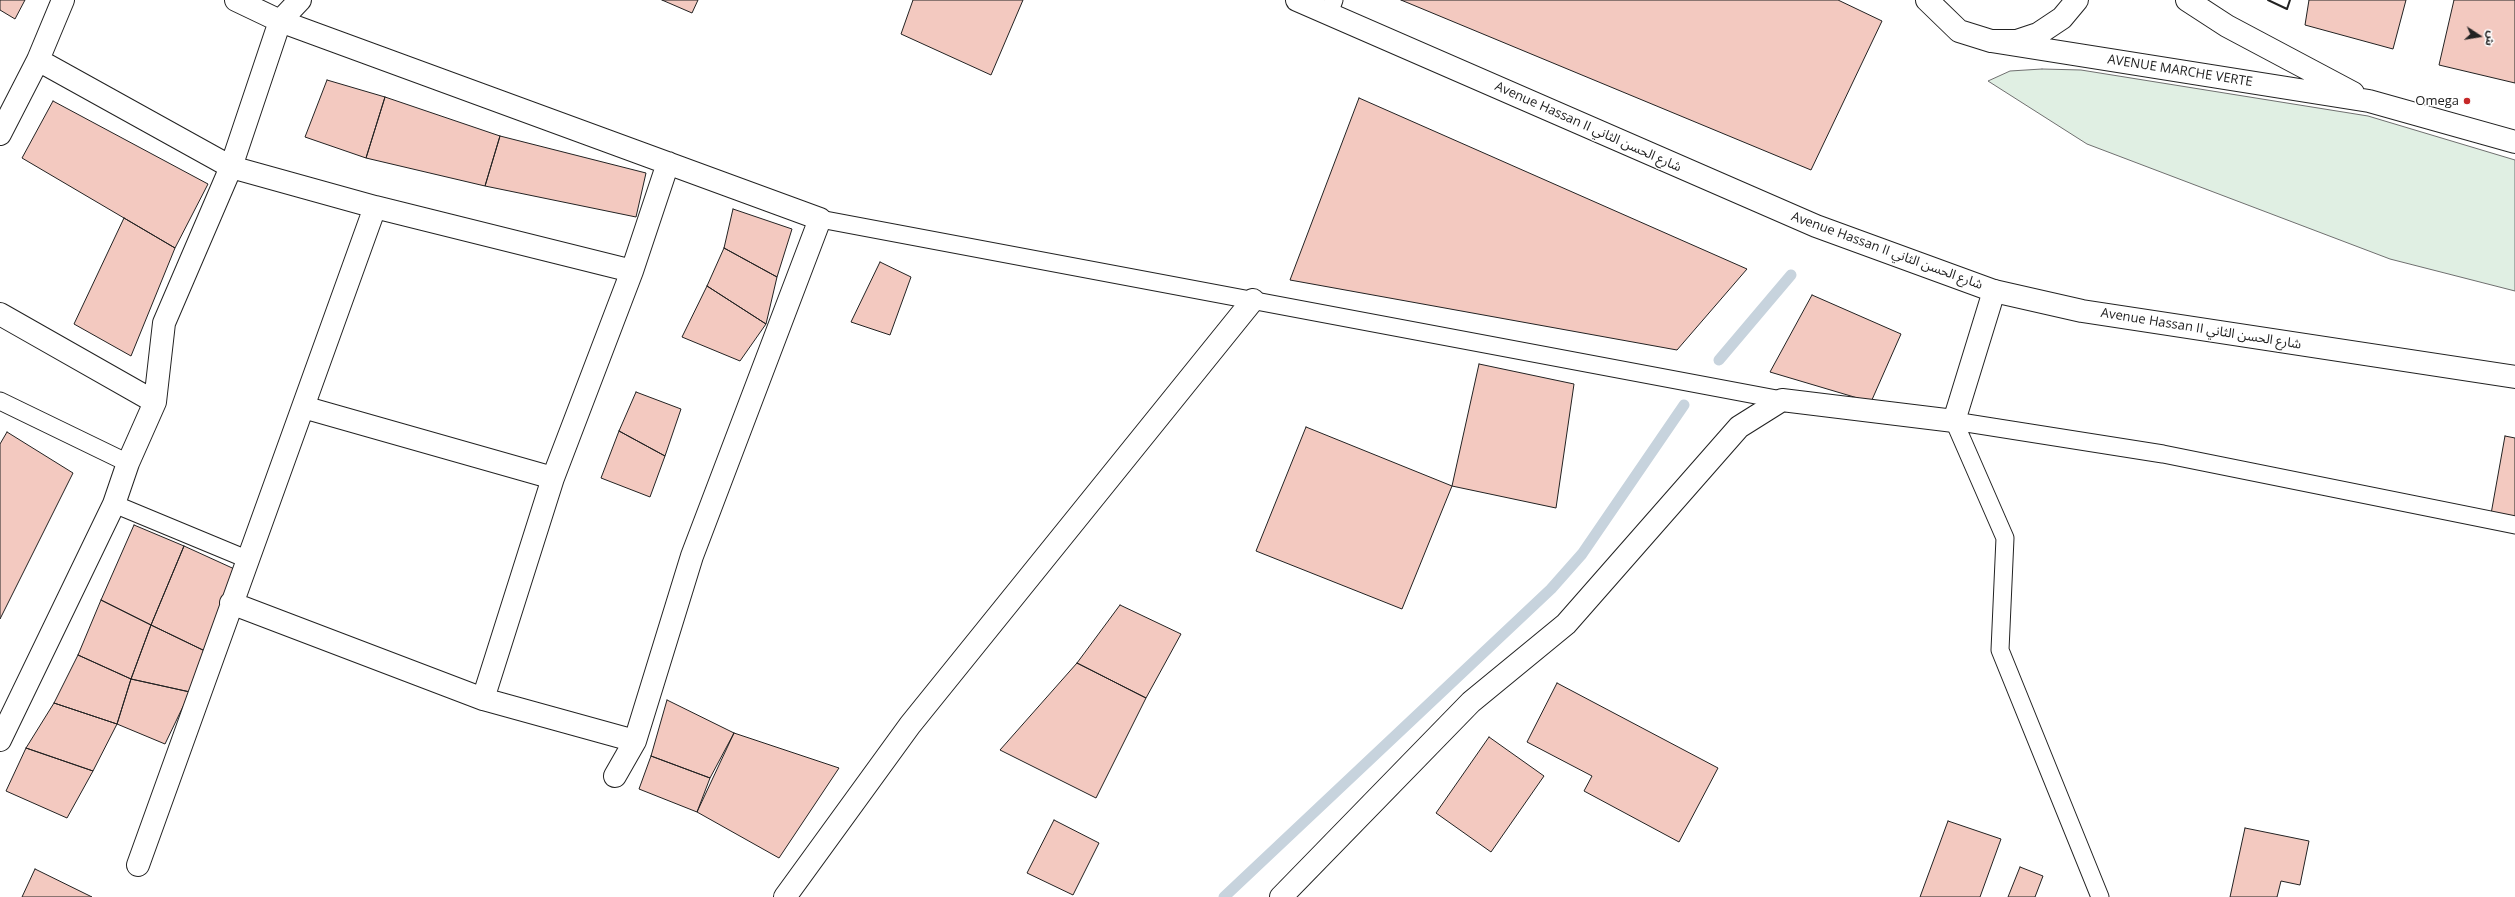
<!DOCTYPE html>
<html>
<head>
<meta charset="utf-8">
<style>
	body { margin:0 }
	#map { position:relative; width:2515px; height:897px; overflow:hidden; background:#fff; font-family:"Open Sans","Noto Sans Arabic",sans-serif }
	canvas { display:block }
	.north { position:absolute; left:2459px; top:16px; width:40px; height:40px; -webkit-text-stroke:3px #fff; paint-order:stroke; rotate:102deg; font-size:11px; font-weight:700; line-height:16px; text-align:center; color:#222 }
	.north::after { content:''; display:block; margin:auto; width:14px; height:18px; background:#222; clip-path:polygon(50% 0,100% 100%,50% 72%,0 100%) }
</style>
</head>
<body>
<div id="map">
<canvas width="2515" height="897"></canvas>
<div class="north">ش</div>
</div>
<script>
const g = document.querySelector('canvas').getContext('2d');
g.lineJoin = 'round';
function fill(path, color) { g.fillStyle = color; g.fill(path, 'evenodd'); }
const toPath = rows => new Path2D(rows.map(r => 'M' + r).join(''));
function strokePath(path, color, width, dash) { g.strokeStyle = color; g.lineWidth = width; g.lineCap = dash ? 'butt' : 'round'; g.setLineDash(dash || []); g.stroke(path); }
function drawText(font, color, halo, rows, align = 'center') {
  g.font = font + ' "Open Sans","Noto Sans Arabic",sans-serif'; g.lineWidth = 3; g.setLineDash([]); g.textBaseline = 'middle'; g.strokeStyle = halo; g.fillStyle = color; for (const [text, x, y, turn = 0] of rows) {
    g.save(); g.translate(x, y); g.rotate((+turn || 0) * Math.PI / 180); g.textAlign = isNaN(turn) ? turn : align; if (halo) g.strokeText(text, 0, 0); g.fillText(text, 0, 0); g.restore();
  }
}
const green = toPath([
	[2042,69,2081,70,2368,116,2515,160,2515,291,2390,259,2087,144,1988,81,2010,71,2042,69]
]);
fill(green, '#e0efe3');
strokePath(green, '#6f6f6f', 1);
strokePath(toPath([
	[1719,360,1791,275],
	[1224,897,1551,589,1582,554,1684,405]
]), '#c7d3dd', 11);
const building = toPath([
	[0,0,25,0,15,19,0,10,0,0],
	[662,0,698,0,692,13,662,0],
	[913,0,1023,0,991,75,901,34,913,0],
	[1401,0,1838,0,1882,21,1811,170,1401,0],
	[2309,0,2406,0,2393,49,2305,25,2309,0],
	[2454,0,2515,0,2515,83,2439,65,2454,0],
	[327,80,385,97,366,158,305,137,327,80],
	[385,97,500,136,485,186,366,158,385,97],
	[1359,98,1747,269,1677,350,1290,280,1359,98],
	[53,101,208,184,175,248,22,158,53,101],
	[500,136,646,173,636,217,485,186,500,136],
	[733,209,792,229,777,277,724,248,733,209],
	[124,218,175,248,131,356,74,324,124,218],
	[724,248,777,277,766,324,707,286,724,248],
	[880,262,911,277,890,335,851,322,880,262],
	[707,286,766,324,740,361,682,337,707,286],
	[1812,295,1901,334,1871,402,1770,372,1812,295],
	[1479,364,1574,384,1556,508,1452,486,1479,364],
	[636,392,681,409,665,456,619,431,636,392],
	[1306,427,1452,486,1402,609,1256,551,1306,427],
	[619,431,665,456,650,497,601,478,619,431],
	[7,432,73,473,0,619,0,444,7,432],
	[2505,436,2515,438,2515,517,2491,514,2505,436],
	[134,525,184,546,151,625,101,600,134,525],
	[184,546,241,572,207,652,151,625,184,546],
	[101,600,151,625,131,679,78,655,101,600],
	[1120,605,1181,634,1146,698,1077,663,1120,605],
	[151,625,207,652,190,692,131,679,151,625],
	[78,655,131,679,117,724,54,703,78,655],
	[1077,663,1146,698,1096,798,1000,750,1077,663],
	[131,679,190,692,165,744,117,724,131,679],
	[1557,683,1718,768,1679,842,1584,791,1592,776,1527,742,1557,683],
	[667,700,734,733,710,778,651,756,667,700],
	[54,703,117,724,93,771,26,748,54,703],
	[734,733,839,768,779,858,697,812,734,733],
	[1489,737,1544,776,1491,852,1436,813,1489,737],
	[26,748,93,771,67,818,6,791,26,748],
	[651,756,710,778,697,812,639,789,651,756],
	[1054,820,1099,843,1073,895,1027,873,1054,820],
	[1948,821,2001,839,1980,897,1920,897,1948,821],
	[2245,828,2309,841,2300,885,2281,881,2277,897,2230,897,2245,828],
	[2020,867,2043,876,2035,897,2008,897,2020,867],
	[35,869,92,897,22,897,35,869]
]);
fill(building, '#f3c9c0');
strokePath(building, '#222', 1);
const service = toPath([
	[1329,14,1334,0],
	[820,219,1782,400],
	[0,401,128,463],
	[1954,421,2163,454,2515,525],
	[1954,421,2005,538,2000,650,2100,897],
	[114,504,249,560]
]);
const minor = toPath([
	[236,0,280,21,820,219,692,556,635,741,615,776],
	[1927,0,1959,31,1991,41,2017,41,2038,34,2062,18,2077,0],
	[2187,0,2227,26,2353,93],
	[1991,41,2369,101,2515,142],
	[38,60,231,167,375,207,632,271],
	[0,134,38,60,63,0],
	[0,314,155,402],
	[303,407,553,478],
	[231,603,483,699,635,741],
	[483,699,553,478,632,271,668,163],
	[0,740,114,504,128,463,155,402,164,323,231,167,280,21,300,0],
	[138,865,375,207],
	[785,897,910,725,1253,300],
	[1281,897,1471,702,1566,624,1739,427,1782,400,1954,421,1994,291]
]);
const tertiary = toPath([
	[1297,0,1816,226,1994,291,2082,311,2515,377]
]);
strokePath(service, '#222', 19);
strokePath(minor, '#222', 24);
strokePath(tertiary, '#222', 24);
strokePath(service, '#fff', 17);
strokePath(minor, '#fff', 22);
strokePath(tertiary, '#fff', 22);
strokePath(toPath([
	[2268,0,2287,9,2290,0]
]), '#222', 2);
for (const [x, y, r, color] of [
	[2467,101,4,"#c62828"]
]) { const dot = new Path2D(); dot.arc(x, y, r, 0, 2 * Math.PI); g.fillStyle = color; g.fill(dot); strokePath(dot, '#fff', 1.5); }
drawText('13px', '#222', '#fff', [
	["AVENUE MARCHE VERTE",2180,71,9],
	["Avenue Hassan II شارع الحسن الثاني",1588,127,24],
	["Avenue Hassan II شارع الحسن الثاني",1887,251,20],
	["Avenue Hassan II شارع الحسن الثاني",2201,329,9]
]);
drawText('13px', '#222', '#fff', [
	["Omega",2459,101]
], 'right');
</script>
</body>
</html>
